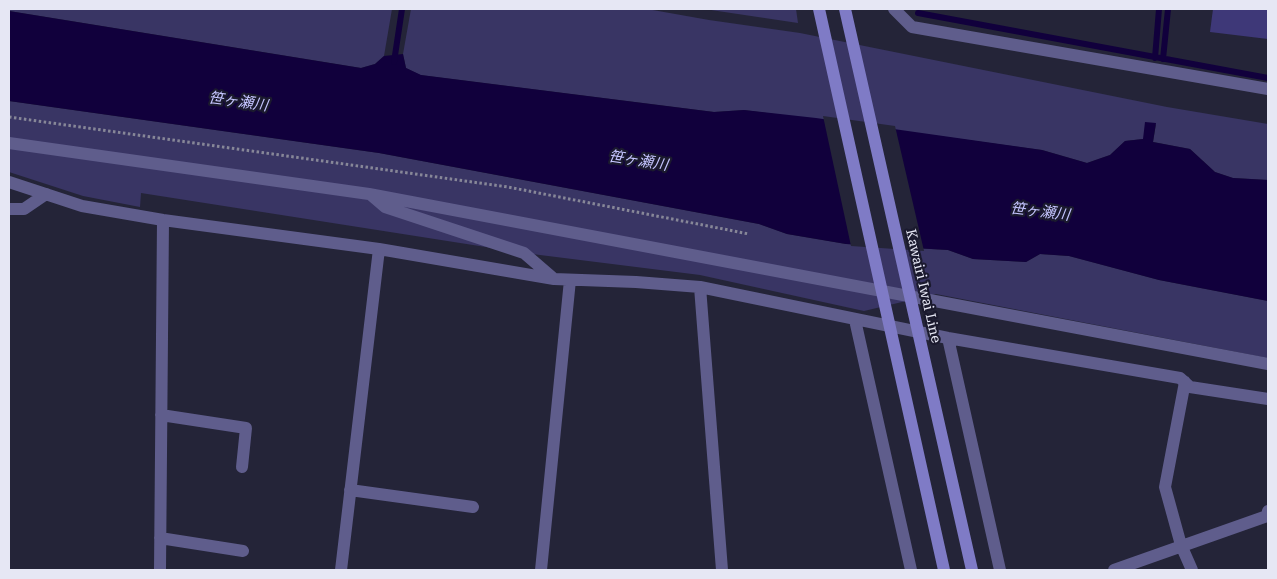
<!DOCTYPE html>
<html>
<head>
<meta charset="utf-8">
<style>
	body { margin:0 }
	#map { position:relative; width:1277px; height:579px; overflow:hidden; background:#242438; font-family:"Roboto Serif",serif }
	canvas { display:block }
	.frame { position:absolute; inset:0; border:10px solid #e6e7f4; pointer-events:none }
</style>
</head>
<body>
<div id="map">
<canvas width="1277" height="579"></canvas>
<div class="frame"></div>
</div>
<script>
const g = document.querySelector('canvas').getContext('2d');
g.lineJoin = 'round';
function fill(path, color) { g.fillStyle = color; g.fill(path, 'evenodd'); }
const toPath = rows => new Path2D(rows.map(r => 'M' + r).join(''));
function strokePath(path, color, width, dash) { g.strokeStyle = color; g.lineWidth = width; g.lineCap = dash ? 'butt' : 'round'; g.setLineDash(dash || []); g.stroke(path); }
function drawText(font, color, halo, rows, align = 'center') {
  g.font = font + ' "Roboto Serif","Noto Sans JP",serif'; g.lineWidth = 4.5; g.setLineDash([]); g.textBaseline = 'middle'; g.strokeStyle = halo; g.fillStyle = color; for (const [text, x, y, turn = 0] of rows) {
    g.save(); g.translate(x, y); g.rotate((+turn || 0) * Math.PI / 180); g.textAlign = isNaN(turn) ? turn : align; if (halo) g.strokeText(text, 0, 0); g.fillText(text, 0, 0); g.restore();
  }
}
fill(toPath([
	[9,9,392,9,384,56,375,64,361,68,9,11],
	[411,9,647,9,709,20,800,33,1167,107,1268,124,1268,180,1233,178,1215,172,1190,149,1153,142,1156,124,1143,139,1125,141,1110,155,1087,163,1042,150,744,110,714,112,420,75,406,68,403,54],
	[706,9,796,9,798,23,711,10],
	[9,101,379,153,759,224,787,234,846,244,948,250,973,259,1026,262,1040,254,1069,256,1159,280,1268,301,1268,358,936,294,864,311,700,275,524,253,141,193,140,207,83,196,9,172]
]), '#393564');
fill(toPath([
	[9,11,361,68,375,64,384,56,403,54,406,68,421,75,714,112,744,110,816,118,1042,150,1087,163,1110,155,1125,141,1143,139,1145,122,1156,123,1153,142,1190,149,1215,172,1233,178,1268,180,1268,301,1159,280,1069,256,1040,254,1026,262,973,259,948,250,846,244,787,234,759,224,379,153,9,101]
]), '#11003c');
fill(toPath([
	[823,116,895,126,924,251,851,246]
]), '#242438');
strokePath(toPath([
	[918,13,1268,78],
	[1155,58,1159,9],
	[1163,59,1168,9],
	[394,62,402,9]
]), '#11003c', 6);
fill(toPath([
	[1213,9,1268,9,1268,39,1210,32]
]), '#3e3878');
strokePath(toPath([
	[9,117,508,187,749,234]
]), '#878798', 3, [2.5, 2.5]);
strokePath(toPath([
	[894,9,912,27,1268,89],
	[9,143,369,194,1268,364],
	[9,182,82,206,163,220,379,249,554,279,636,282,700,287,948,338,1180,378,1190,387,1268,399],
	[371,195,385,207,524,253,553,278],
	[9,209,24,209,46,194],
	[700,287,722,570],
	[855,320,911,570],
	[948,338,1000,570],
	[1185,382,1165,487,1181,545,1192,570],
	[161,415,246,428,242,467],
	[350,490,473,507],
	[160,538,243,551],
	[160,570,163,220],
	[341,570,379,249],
	[541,570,570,280],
	[1114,570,1267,516,1268,511]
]), '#5f5d8c', 12);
strokePath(toPath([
	[819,9,944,570],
	[845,9,972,570]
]), '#7f7bc6', 12);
drawText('14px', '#e6e7f4', '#1b1a2e', [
	["Kawairi Iwai Line",923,286,77]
]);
drawText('italic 15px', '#c5c5ff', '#1b1a2e', [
	["笹ヶ瀬川",238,102,8],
	["笹ヶ瀬川",638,161,9],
	["笹ヶ瀬川",1040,212,7]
]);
</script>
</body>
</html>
